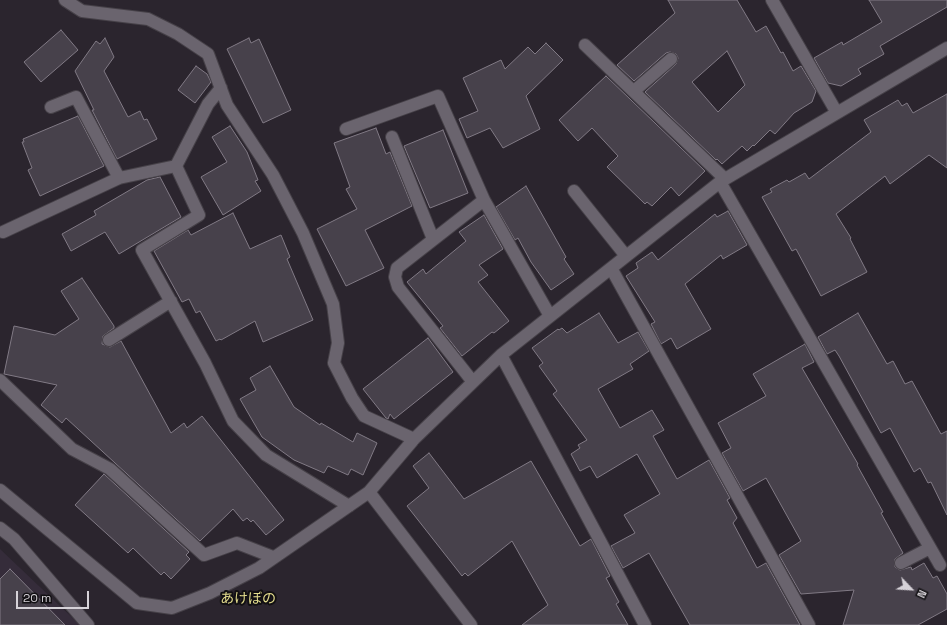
<!DOCTYPE html>
<html>
<head>
<meta charset="utf-8">
<style>
	body { margin:0 }
	#map { position:relative; width:947px; height:625px; overflow:hidden; background:#2b252e; font-family:"Space Grotesk",sans-serif }
	canvas { display:block }
	.north { position:absolute; left:891px; top:569px; width:40px; height:40px; -webkit-text-stroke:3px #121013; paint-order:stroke; rotate:115deg; font-size:11px; font-weight:700; line-height:16px; text-align:center; color:#d6d2d8 }
	.north::after { content:''; display:block; margin:auto; width:14px; height:18px; background:#d6d2d8; clip-path:polygon(50% 0,100% 100%,50% 72%,0 100%) }
	.scale { position:absolute; left:16px; top:591px; width:73px; height:18px; box-sizing:border-box; border:2px solid #d6d2d8; border-top:0; padding-left:5px; font-size:12px; line-height:14px; white-space:nowrap; color:#d6d2d8; -webkit-text-stroke:3px #121013; paint-order:stroke }
</style>
</head>
<body>
<div id="map">
<canvas width="947" height="625"></canvas>
<div class="north">N</div>
<div class="scale">20 m</div>
</div>
<script>
const g = document.querySelector('canvas').getContext('2d');
g.lineJoin = 'round';
function fill(path, color) { g.fillStyle = color; g.fill(path, 'evenodd'); }
const toPath = rows => new Path2D(rows.map(r => 'M' + r).join(''));
function strokePath(path, color, width, dash) { g.strokeStyle = color; g.lineWidth = width; g.lineCap = dash ? 'butt' : 'round'; g.setLineDash(dash || []); g.stroke(path); }
function drawText(font, color, halo, rows, align = 'center') {
  g.font = font + ' "Space Grotesk","Noto Sans JP",sans-serif'; g.lineWidth = 4; g.setLineDash([]); g.textBaseline = 'middle'; g.strokeStyle = halo; g.fillStyle = color; for (const [text, x, y, turn = 0] of rows) {
    g.save(); g.translate(x, y); g.rotate((+turn || 0) * Math.PI / 180); g.textAlign = isNaN(turn) ? turn : align; if (halo) g.strokeText(text, 0, 0); g.fillText(text, 0, 0); g.restore();
  }
}
fill(toPath([
	[0,549,80,625,0,625]
]), '#352c3a');
const building = toPath([
	[668,0,737,0,756,32,766,26,781,53,783,52,793,71,801,66,816,91,812,102,794,113,775,134,770,130,754,146,753,145,747,151,742,146,722,164,717,159,716,160,645,92,676,64,678,58,676,54,670,52,666,53,634,81,617,65,675,13,668,0],
	[727,51,745,85,718,112,692,82,727,51],
	[869,0,947,0,947,7,880,46,884,54,858,69,861,74,841,86,828,83,814,58,842,42,843,45,882,22,869,0],
	[61,30,78,50,41,82,24,62,61,30],
	[105,38,114,57,104,71,128,117,140,111,144,120,147,119,157,139,117,159,92,110,94,110,75,71,96,41,100,44,105,38],
	[249,38,251,43,259,39,291,110,263,123,227,49,249,38],
	[546,43,563,60,526,96,540,129,503,148,490,128,467,138,459,119,478,111,463,78,501,60,505,69,528,47,535,54,546,43],
	[196,66,207,74,211,82,195,103,178,90,196,66],
	[606,76,705,171,679,196,671,187,652,206,647,202,645,204,607,167,618,156,592,128,578,141,559,120,606,76],
	[947,94,947,168,929,155,890,184,885,176,836,214,851,238,850,239,867,272,821,296,796,249,792,251,762,197,772,192,770,189,787,180,789,182,805,173,809,179,871,132,864,120,898,100,902,106,907,103,913,113,947,94],
	[78,116,104,166,40,196,28,170,32,168,22,142,24,142,23,139,78,116],
	[230,126,247,152,258,180,255,181,261,191,223,215,201,177,227,162,212,137,230,126],
	[376,128,386,154,390,152,412,206,365,230,384,268,346,286,317,229,357,209,346,189,350,187,334,143,376,128],
	[443,130,468,193,430,208,404,146,443,130],
	[160,177,181,217,119,254,105,232,71,251,62,234,96,215,94,211,147,180,160,177],
	[526,186,566,257,564,259,574,274,551,290,531,262,518,238,515,240,496,207,526,186],
	[728,211,747,245,723,259,721,255,685,284,711,329,677,349,671,338,661,344,651,324,655,322,626,276,638,268,636,263,652,252,658,260,715,214,717,217,728,211],
	[233,213,250,249,281,235,290,257,287,259,313,320,263,342,255,321,221,340,220,339,216,341,200,311,196,313,189,299,182,302,154,251,188,230,191,235,233,213],
	[484,215,503,249,479,265,488,275,478,282,509,321,494,333,492,332,462,356,440,328,443,326,407,282,423,269,426,274,466,241,459,232,484,215],
	[82,278,114,326,114,328,103,336,102,344,110,347,121,341,171,433,184,423,187,428,202,416,284,520,266,535,253,520,251,522,247,518,243,521,233,509,200,541,66,418,62,423,41,405,57,385,4,374,14,326,55,335,79,319,61,291,82,278],
	[599,313,618,343,638,332,649,351,630,364,633,369,598,389,620,428,652,410,664,430,653,436,677,479,709,460,730,498,727,500,737,518,733,523,757,568,766,563,800,625,690,625,649,553,623,568,611,546,635,533,624,515,660,494,637,454,597,478,590,466,580,471,571,454,580,448,578,445,587,440,553,394,557,391,539,366,543,363,532,348,558,329,559,330,562,328,567,333,599,313],
	[858,313,887,364,893,361,905,384,912,381,941,434,947,431,947,515,931,482,928,483,920,468,914,472,890,428,881,433,839,356,835,350,827,354,818,337,858,313],
	[428,338,453,372,394,419,390,414,388,419,386,418,363,389,428,338],
	[805,344,814,362,802,368,858,464,857,465,883,512,881,513,903,553,895,559,895,567,900,570,911,567,912,570,924,563,933,578,937,576,947,594,947,609,918,625,843,625,854,590,801,594,779,555,801,541,766,478,743,491,722,453,731,448,718,423,766,396,753,374,805,344],
	[270,366,294,407,320,425,321,423,353,442,357,433,377,443,363,475,351,469,348,475,328,466,324,473,294,460,262,437,240,399,256,390,250,378,270,366],
	[429,453,464,499,531,461,580,546,591,539,610,576,606,578,619,602,616,604,628,625,522,625,548,605,512,541,468,576,465,573,462,576,407,506,429,488,413,466,429,453],
	[104,474,189,552,186,555,190,559,171,579,164,572,161,575,133,548,128,553,75,505,104,474],
	[10,569,65,625,0,625,0,579,10,569]
]);
fill(building, '#47414b');
strokePath(building, '#817a85', 1);
const street = toPath([
	[65,0,82,11,148,19,178,34,208,54,227,105,273,175,303,233,333,304,338,343,334,363,352,398,364,416,414,439],
	[772,0,837,113],
	[585,45,725,179],
	[634,91,671,59],
	[51,107,76,97,119,178],
	[346,129,438,96,484,200,550,316],
	[392,137,433,239],
	[176,166,199,215,142,250,205,363,233,421,266,455,349,506],
	[720,182,940,565],
	[574,191,626,256],
	[3,232,119,178,176,166,208,104,221,88],
	[611,268,809,625],
	[109,340,171,301],
	[501,355,645,625],
	[0,380,72,449,110,469,204,555,237,543,273,557],
	[473,382,398,287,395,277,397,268,484,200],
	[0,490,137,603,172,608,210,593,259,568,369,492,414,439,501,355,720,182,947,48],
	[369,492,471,625],
	[0,528,14,539,88,625],
	[901,563,930,548]
]);
strokePath(street, '#464148', 14);
strokePath(street, '#6a646e', 12);
drawText('14px', '#e4dd8e', '#121013', [
	["あけぼの",248,599]
]);
</script>
</body>
</html>
